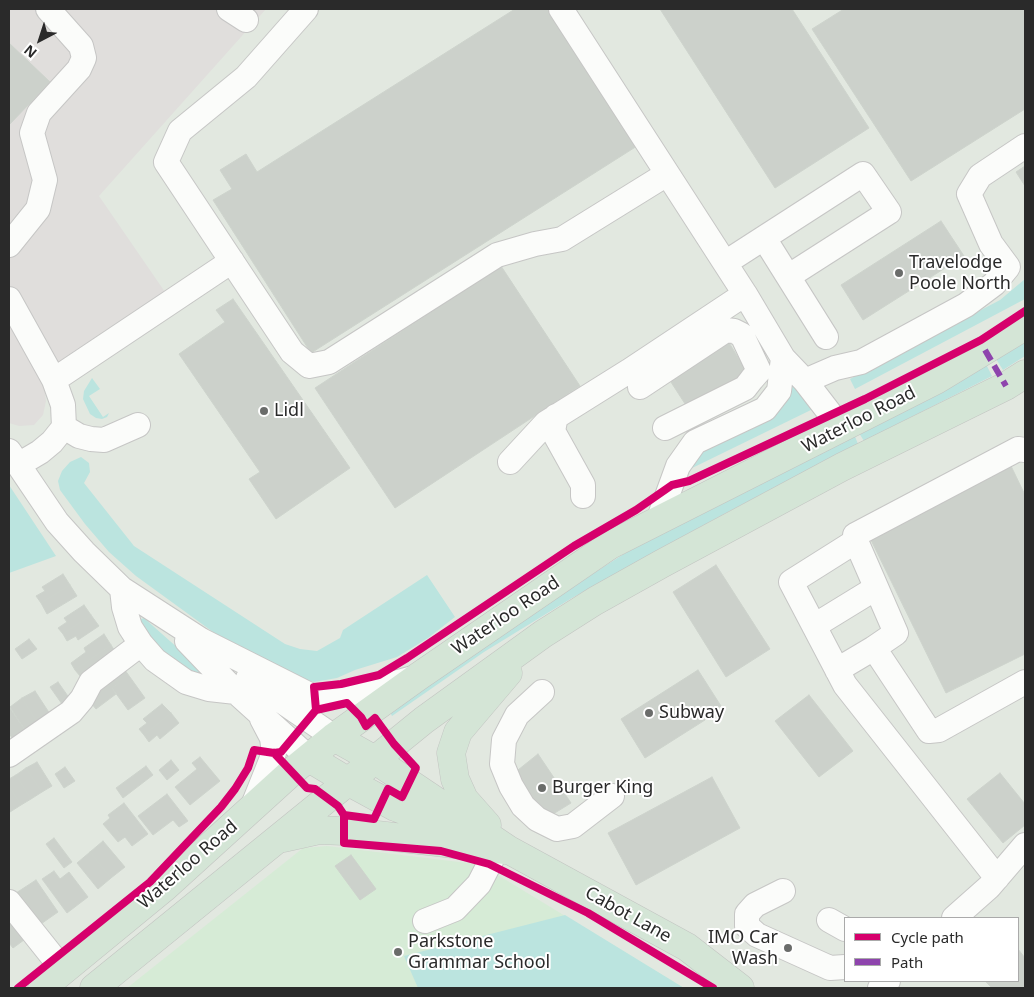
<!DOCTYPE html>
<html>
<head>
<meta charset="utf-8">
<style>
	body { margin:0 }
	#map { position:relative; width:1034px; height:997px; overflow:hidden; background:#e2e8e0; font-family:"Noto Sans",sans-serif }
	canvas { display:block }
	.frame { position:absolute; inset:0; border:10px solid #2a2a2a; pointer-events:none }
	.legend { position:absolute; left:844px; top:917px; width:175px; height:65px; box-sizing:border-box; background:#fff; border:1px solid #aaa; margin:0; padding:6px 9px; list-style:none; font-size:15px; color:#2a2a2a }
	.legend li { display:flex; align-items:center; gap:10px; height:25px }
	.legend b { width:25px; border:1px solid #aaa }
	.north { position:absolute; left:15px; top:15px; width:50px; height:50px; -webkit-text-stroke:4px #fff; paint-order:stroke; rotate:220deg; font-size:14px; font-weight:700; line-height:20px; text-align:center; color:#2a2a2a }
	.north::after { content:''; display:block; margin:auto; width:18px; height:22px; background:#2a2a2a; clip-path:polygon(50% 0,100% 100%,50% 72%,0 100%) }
</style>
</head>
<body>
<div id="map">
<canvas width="1034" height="997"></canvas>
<div class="frame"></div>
<ul class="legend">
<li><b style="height:6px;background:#d6006c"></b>Cycle path</li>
<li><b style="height:6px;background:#8e44ad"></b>Path</li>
</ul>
<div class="north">N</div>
</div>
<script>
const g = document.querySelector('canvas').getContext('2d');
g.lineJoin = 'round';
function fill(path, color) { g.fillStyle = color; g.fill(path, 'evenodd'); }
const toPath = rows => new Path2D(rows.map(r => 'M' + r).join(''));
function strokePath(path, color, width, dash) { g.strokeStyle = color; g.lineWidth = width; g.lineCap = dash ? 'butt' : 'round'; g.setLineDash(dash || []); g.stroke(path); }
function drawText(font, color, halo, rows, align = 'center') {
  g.font = font + ' "Noto Sans",sans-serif'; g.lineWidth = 4; g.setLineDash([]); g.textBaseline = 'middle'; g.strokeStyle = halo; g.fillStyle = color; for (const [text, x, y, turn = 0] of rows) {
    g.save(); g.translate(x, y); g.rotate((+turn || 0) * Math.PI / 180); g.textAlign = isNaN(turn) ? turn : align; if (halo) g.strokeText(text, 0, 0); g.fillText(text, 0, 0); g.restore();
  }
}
fill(toPath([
	[9,9,266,9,99,196,165,292,44,386,46,401,43,415,34,425,19,426,9,423]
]), '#e0dedc');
fill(toPath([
	[327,846,476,864,496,874,684,988,127,988,303,848]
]), '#d6ebd6');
fill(toPath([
	[1025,279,1025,299,855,389,850,379,1000,300],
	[1025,340,1025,356,1003,370,996,359],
	[986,364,992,376,864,441,859,433],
	[92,378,100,389,89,396,103,417,109,413,107,417,102,419,96,418,90,414,83,399,84,391],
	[796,380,815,408,684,472,696,449,785,402],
	[854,434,858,444,724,514,572,598,484,652,392,716,389,710,594,573,666,527],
	[81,457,89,463,90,472,84,483,134,546,285,644,300,649,317,651,340,638,343,630,427,575,455,617,428,638,397,657,355,670,337,678,314,682,301,678,237,646,213,632,136,576,109,552,85,524,60,490,58,481,62,471,70,462],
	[9,485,56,556,9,573],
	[144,618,197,665,207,678,176,667,151,637,141,621,141,619],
	[565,915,684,988,418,988,404,956]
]), '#bbe4df');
const building = toPath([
	[515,9,550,9,637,146,311,353,213,200,232,189,220,170,246,154,257,172,515,9],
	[660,9,792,9,869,128,775,188,660,9],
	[844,9,1025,9,1025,109,911,181,812,29,844,9],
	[9,43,50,82,9,125,9,43],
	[1025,166,1025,186,1016,172,1025,166],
	[941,221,964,256,863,320,841,285,941,221],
	[501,266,580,386,395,508,315,388,501,266],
	[233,299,350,468,276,519,249,479,260,472,179,354,225,322,216,310,233,299],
	[728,341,747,372,689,410,669,379,728,341],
	[1011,466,1025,495,1025,654,946,693,869,536,1011,466],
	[716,565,770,649,726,677,673,592,716,565],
	[63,574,70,585,41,603,36,596,45,591,42,587,63,574],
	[70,585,77,596,47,614,41,603,70,585],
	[84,605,91,615,63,634,58,628,67,622,64,618,84,605],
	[91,615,99,626,78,640,76,636,67,641,63,634,91,615],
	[104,634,111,645,75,670,71,663,86,652,84,648,104,634],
	[29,639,37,649,22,659,15,649,29,639],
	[111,645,118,656,95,665,80,676,75,670,111,645],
	[122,666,145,698,128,710,112,688,119,683,112,673,122,666],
	[698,670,721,706,703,717,705,720,645,758,621,719,698,670],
	[112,673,119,683,112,688,116,694,96,709,87,698,112,673],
	[58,682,70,699,62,704,50,687,58,682],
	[35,691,50,714,37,722,22,698,35,691],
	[809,695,853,751,819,777,775,721,809,695],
	[22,698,37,722,25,730,10,707,22,698],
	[162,704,171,713,144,735,139,729,147,723,143,719,162,704],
	[9,707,25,730,12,738,9,733,9,707],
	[171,713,179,723,160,739,157,735,149,742,144,735,171,713],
	[538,754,571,803,545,819,513,774,538,754],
	[200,757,220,781,190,805,175,787,197,769,192,763,200,757],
	[171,760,179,770,167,780,159,770,171,760],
	[37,762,52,786,42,792,26,768,37,762],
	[146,766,153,775,123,798,116,788,146,766],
	[65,767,75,781,64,788,55,774,65,767],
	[26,768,42,792,31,799,16,775,26,768],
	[1000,773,1025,804,1025,825,1003,843,967,799,1000,773],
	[16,775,31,799,21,805,9,786,9,779,16,775],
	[712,777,740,828,636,885,608,833,712,777],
	[9,786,21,805,10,812,9,810,9,786],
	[167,794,188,821,179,827,173,820,153,835,138,816,167,794],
	[124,803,148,834,132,846,125,837,118,842,103,824,110,818,108,815,124,803],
	[54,838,72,862,64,868,46,844,54,838],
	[103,841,125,867,111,878,90,852,103,841],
	[90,852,111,878,98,889,77,863,90,852],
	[351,855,376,889,360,900,335,866,351,855],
	[54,871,60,879,69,872,88,897,67,913,42,879,54,871],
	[36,880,58,912,38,926,16,893,36,880],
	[9,913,28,937,13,948,9,943,9,913],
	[1018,949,1025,958,1025,988,992,988,985,981,1018,981,1018,949]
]);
fill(building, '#ccd1cb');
strokePath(building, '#cdd3cc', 1);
const minor = toPath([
	[229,9,246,20],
	[306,9,246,77,180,131,166,162,292,352,309,366,329,362,497,255,535,244,562,239,667,174],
	[561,9,745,294,783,358,805,381,842,429],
	[764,238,826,337],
	[9,245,38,209,45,180,32,133,39,113,79,69,84,58,81,46,48,9],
	[725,263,863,174,889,212,789,276],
	[9,299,54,380,63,405,64,427,52,442,40,452,18,465],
	[54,380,232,261],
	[805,381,835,368,861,362,966,305,994,284,1008,267,991,244,969,194,980,176,1025,146],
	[640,387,726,330,734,331,742,335,759,371,752,379,745,388,665,428],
	[556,416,553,431,583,485,583,496],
	[64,427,79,436,91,439,104,440,138,425],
	[9,451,57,522,84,552,122,589,201,640,314,697,357,693,413,678],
	[510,462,546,423,629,371,745,294],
	[658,521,678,466,695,442,765,409,779,391,783,358],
	[856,541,791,582,845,685,997,878],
	[122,589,124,607,130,627,141,644,155,660,186,682,209,689,236,692],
	[814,626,876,588],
	[187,641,236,692,309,758],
	[874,648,896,633,856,541,855,535,1018,449,1025,450],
	[837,670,874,648,929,731,939,730,1025,682],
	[248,678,334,737],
	[542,692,517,715,504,740,502,764,511,786,523,806,537,819,557,829,573,826,612,796],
	[9,755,71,712,82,699,91,682,141,644],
	[252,808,274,753,272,738,262,719],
	[783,891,755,905,747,914,747,926,757,935,830,968,845,967],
	[9,902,64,971],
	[954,918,989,887,1025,845],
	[829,920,845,929],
	[425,921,455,909,479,884,497,849],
	[880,988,888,981]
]);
const major = toPath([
	[334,737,375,760,509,850,687,947,740,988],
	[309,758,349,782,395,807,466,834],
	[487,825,464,799,455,779,451,753,458,732,508,673],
	[283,838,319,830,343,831,505,850],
	[42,988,165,887,296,768,334,737,419,676,610,545,936,380,1025,326],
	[94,988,424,720,543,634,595,601,663,563,842,467,1006,386,1025,374]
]);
strokePath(minor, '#c6c6c5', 26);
strokePath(major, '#c2c4c1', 29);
strokePath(minor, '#fbfcfa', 24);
strokePath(major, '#d4e5d6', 28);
strokePath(toPath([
	[985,350,1006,386]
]), '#8e44ad', 6, [12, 6]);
strokePath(toPath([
	[316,710,347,703,361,717,366,726,375,718,394,744,416,768,402,797,388,789,374,819,344,815],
	[274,753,307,788,315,789,338,806,344,815,344,843,441,851,489,864,588,913,713,988],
	[18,988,150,882,221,807,235,789,248,768,254,750,274,753,281,752,316,710,314,687,341,684,379,675,407,658,574,546,636,510,672,485,689,481,865,399,981,340,1025,311]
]), '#d6006c', 8);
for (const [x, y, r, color] of [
	[899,273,5,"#6a6c6a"],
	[264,411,5,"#6a6c6a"],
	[649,713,5,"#6a6c6a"],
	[542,788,5,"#6a6c6a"],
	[788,948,5,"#6a6c6a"],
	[398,952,5,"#6a6c6a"]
]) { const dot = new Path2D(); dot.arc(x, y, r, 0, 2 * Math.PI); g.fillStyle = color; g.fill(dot); strokePath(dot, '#fff', 2); }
drawText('18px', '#2a2a2a', '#fff', [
	["Travelodge",909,263],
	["Poole North",909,284],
	["Lidl",274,411],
	["Subway",659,713],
	["Burger King",552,788],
	["IMO Car",778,938,"right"],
	["Wash",778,959,"right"],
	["Parkstone",408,942],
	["Grammar School",408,963]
], 'left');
drawText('18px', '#2a2a2a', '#fff', [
	["Waterloo Road",859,420,-27],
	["Waterloo Road",506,616,-34],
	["Waterloo Road",188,865,-41],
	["Cabot Lane",628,915,29]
]);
</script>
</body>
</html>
